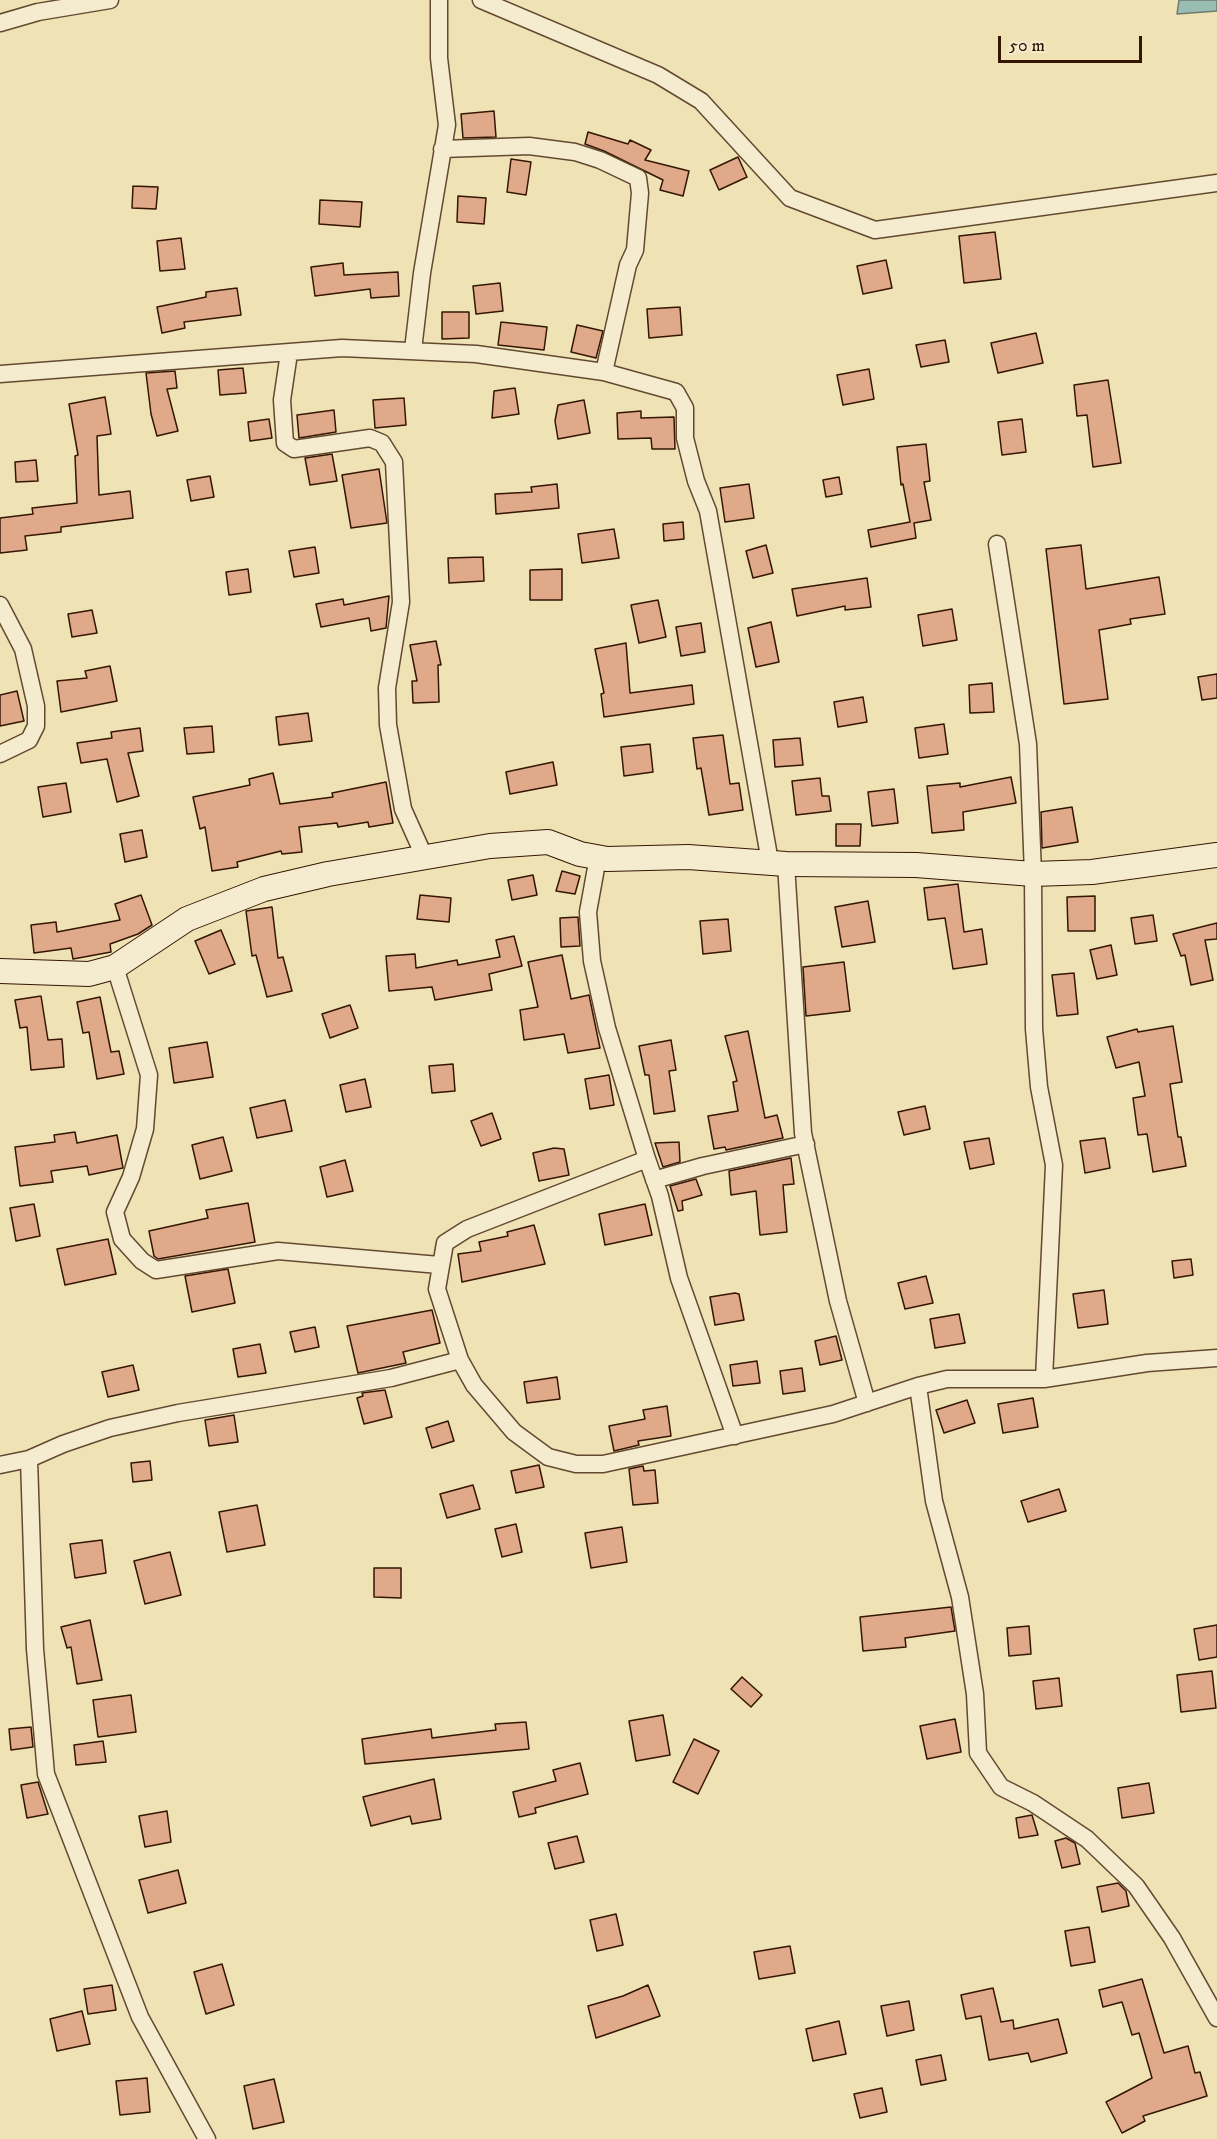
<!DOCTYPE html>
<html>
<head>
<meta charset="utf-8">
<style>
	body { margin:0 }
	#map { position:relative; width:1217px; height:2139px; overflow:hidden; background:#efe2b5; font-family:"IM FELL DW Pica",serif }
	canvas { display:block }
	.scale { position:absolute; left:998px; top:36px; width:144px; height:27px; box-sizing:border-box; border:3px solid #341602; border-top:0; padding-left:8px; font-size:18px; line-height:21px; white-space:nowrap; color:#341602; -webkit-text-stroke:4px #f5eccf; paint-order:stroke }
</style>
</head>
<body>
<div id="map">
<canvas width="1217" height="2139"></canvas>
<div class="scale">50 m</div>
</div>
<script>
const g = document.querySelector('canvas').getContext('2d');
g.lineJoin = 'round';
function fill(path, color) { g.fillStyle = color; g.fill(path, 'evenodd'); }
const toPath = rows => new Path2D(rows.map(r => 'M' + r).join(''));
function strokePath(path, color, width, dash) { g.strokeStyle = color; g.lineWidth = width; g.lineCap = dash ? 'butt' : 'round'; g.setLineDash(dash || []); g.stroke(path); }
const water = toPath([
	[1179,0,1217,0,1217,11,1177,14,1179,0]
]);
fill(water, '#9abdb3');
strokePath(water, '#717a6c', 1.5);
const building = toPath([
	[494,111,496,137,463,138,461,114,494,111],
	[588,132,628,144,630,140,651,150,645,160,689,171,683,196,660,190,663,180,604,151,585,144,588,132],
	[738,157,747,177,719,190,710,170,738,157],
	[511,159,531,162,526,195,507,192,511,159],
	[133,186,158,187,156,209,132,208,133,186],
	[458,196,486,198,484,224,457,222,458,196],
	[320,200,362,202,360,227,319,224,320,200],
	[995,232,1001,279,964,283,959,236,995,232],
	[181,238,185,269,160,271,157,241,181,238],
	[886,260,892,288,863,294,857,266,886,260],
	[343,263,344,275,398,272,399,296,371,298,370,289,315,296,311,267,343,263],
	[500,283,503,311,476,314,473,286,500,283],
	[237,288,241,315,184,322,185,328,162,333,157,307,206,297,206,292,237,288],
	[680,307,682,335,649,338,647,309,680,307],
	[442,312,469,312,469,338,442,339,442,312],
	[501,322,547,327,544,350,498,345,501,322],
	[577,325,603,331,596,358,571,352,577,325],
	[1036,333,1043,363,998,373,991,343,1036,333],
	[945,340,949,362,921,367,916,345,945,340],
	[243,368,246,393,220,395,218,370,243,368],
	[869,369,874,399,843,405,837,375,869,369],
	[175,371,177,388,167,389,178,431,157,436,151,414,146,373,175,371],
	[1108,380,1121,463,1093,467,1087,415,1077,416,1074,385,1108,380],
	[515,388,519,414,492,418,494,391,515,388],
	[105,397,111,434,97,436,99,495,130,491,133,518,61,527,61,532,25,536,27,550,0,553,0,518,33,514,32,508,77,503,75,456,78,455,69,404,105,397],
	[404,398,406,425,375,428,373,400,404,398],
	[584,400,590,433,558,439,555,421,558,405,584,400],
	[334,410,336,432,299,438,297,415,334,410],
	[641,411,641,418,674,417,675,449,652,449,651,438,618,439,617,413,641,411],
	[269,419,272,438,250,441,248,422,269,419],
	[1022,419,1026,452,1002,455,998,422,1022,419],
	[926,444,930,481,924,482,931,520,914,523,916,538,871,547,868,530,910,522,903,484,901,485,897,447,926,444],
	[332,454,337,481,310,485,305,458,332,454],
	[36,460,38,481,16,482,15,462,36,460],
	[379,469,387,523,351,528,342,475,379,469],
	[210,476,214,497,191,501,187,480,210,476],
	[839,477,842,494,826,497,823,480,839,477],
	[557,484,559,508,496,514,495,494,532,492,531,487,557,484],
	[749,484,754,518,725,522,720,488,749,484],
	[683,522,684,539,664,541,663,524,683,522],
	[614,529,619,558,582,563,578,534,614,529],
	[766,545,773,573,753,578,746,551,766,545],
	[1081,545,1086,589,1159,577,1165,614,1130,619,1131,624,1099,630,1108,699,1064,704,1046,549,1081,545],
	[315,547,319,573,294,577,289,551,315,547],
	[483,557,484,581,449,583,448,558,483,557],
	[248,569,251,592,229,595,226,572,248,569],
	[562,569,562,600,530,600,530,570,562,569],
	[867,578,871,607,845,610,845,606,797,616,792,589,867,578],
	[389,596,386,628,371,631,369,618,321,627,316,604,343,599,344,605,389,596],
	[658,600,666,637,639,643,631,605,658,600],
	[952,609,957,640,923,646,918,615,952,609],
	[92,610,97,633,72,637,68,614,92,610],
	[771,622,779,662,756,667,748,628,771,622],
	[701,623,705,652,681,656,676,627,701,623],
	[436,641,441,665,438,665,439,702,413,703,412,681,417,681,410,645,436,641],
	[626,643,630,693,692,685,694,704,604,717,601,694,604,693,595,649,626,643],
	[110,666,117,701,61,712,57,681,87,678,85,671,110,666],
	[1217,674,1217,698,1202,700,1198,677,1217,674],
	[992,683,994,712,970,713,969,685,992,683],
	[17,691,24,721,0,726,0,695,17,691],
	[863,697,867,722,838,727,834,702,863,697],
	[308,713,312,741,279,745,276,717,308,713],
	[944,724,948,754,919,758,915,728,944,724],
	[212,726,214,752,187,754,184,728,212,726],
	[140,728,143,751,128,753,139,796,117,802,107,759,81,763,77,743,112,738,111,732,140,728],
	[723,735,730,784,739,783,743,810,709,815,701,768,697,769,693,738,723,735],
	[800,738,803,765,775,767,773,740,800,738],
	[650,744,653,772,624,776,621,747,650,744],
	[553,762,557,785,510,794,506,772,553,762],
	[273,773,280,804,333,797,332,793,386,782,393,823,369,827,368,822,338,827,337,823,299,827,302,852,282,854,281,851,237,862,238,867,212,871,205,827,200,829,193,797,250,785,249,779,273,773],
	[1011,777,1016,803,963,812,964,830,932,833,927,786,960,783,960,787,1011,777],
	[820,778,822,796,829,796,831,811,796,815,792,781,820,778],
	[66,783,71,812,43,817,38,787,66,783],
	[894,789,898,823,872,826,868,792,894,789],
	[1072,807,1078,842,1042,848,1041,812,1072,807],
	[836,824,861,824,860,846,836,846,836,824],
	[142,830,147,857,125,862,120,834,142,830],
	[562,871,580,876,575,894,556,891,562,871],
	[533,875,537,895,512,900,508,880,533,875],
	[958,884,964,932,982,929,987,964,953,969,945,918,928,920,924,888,958,884],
	[141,895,152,925,138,934,110,944,111,952,73,959,71,948,34,953,31,925,56,922,57,932,120,920,115,904,141,895],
	[420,895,451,898,449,922,417,919,420,895],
	[1095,896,1095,931,1068,931,1067,897,1095,896],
	[868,901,875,942,842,947,835,907,868,901],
	[272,907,278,958,283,957,292,991,267,997,256,955,252,956,246,911,272,907],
	[1153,915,1157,941,1135,944,1131,918,1153,915],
	[578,917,580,946,561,947,560,918,578,917],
	[728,919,731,951,703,954,700,921,728,919],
	[1217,923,1217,939,1205,940,1213,980,1191,985,1185,955,1181,956,1173,934,1217,923],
	[221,930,235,964,209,974,195,941,221,930],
	[514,936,522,966,489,974,492,990,435,1000,432,987,389,991,386,956,415,954,416,968,457,960,458,965,500,957,496,940,514,936],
	[1111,945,1117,975,1097,979,1090,950,1111,945],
	[562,955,571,999,589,995,600,1048,568,1053,564,1034,524,1040,520,1010,538,1007,528,962,562,955],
	[844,962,850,1011,806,1016,803,967,844,962],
	[1074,973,1078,1014,1057,1016,1052,975,1074,973],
	[41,996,48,1040,62,1039,64,1067,31,1070,27,1027,20,1028,15,1000,41,996],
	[100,997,111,1052,119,1051,124,1074,97,1079,89,1032,83,1033,77,1002,100,997],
	[350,1005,358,1028,330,1038,322,1014,350,1005],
	[1173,1026,1182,1082,1170,1084,1178,1137,1181,1137,1186,1166,1153,1172,1147,1134,1138,1135,1133,1098,1145,1096,1139,1062,1116,1068,1107,1037,1137,1029,1138,1032,1173,1026],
	[748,1031,765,1118,777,1115,783,1138,726,1150,725,1147,714,1149,708,1116,738,1111,733,1082,737,1081,725,1036,748,1031],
	[671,1040,676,1070,669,1071,675,1111,654,1114,649,1075,645,1075,639,1046,671,1040],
	[207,1042,213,1077,174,1083,169,1048,207,1042],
	[453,1064,455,1091,432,1093,429,1066,453,1064],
	[609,1075,614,1105,590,1109,585,1079,609,1075],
	[365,1079,371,1107,346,1112,340,1085,365,1079],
	[285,1100,292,1131,257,1138,250,1108,285,1100],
	[925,1106,930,1129,904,1135,898,1112,925,1106],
	[492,1113,501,1139,481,1146,471,1121,492,1113],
	[75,1132,77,1143,117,1135,123,1168,89,1175,87,1166,51,1171,53,1182,20,1186,15,1147,55,1142,54,1135,75,1132],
	[223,1137,232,1171,200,1179,192,1145,223,1137],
	[989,1138,994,1164,970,1169,964,1142,989,1138],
	[1105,1138,1110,1168,1085,1173,1080,1141,1105,1138],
	[679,1142,680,1162,663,1167,655,1143,679,1142],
	[554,1148,564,1149,569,1175,539,1181,533,1153,554,1148],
	[791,1158,794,1184,783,1185,787,1232,760,1235,756,1191,731,1195,729,1171,791,1158],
	[345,1160,353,1191,327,1197,320,1167,345,1160],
	[696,1179,702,1195,682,1201,683,1210,678,1211,670,1186,696,1179],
	[248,1203,255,1242,158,1259,154,1256,149,1231,208,1218,206,1210,248,1203],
	[34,1204,40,1236,16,1241,10,1208,34,1204],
	[645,1204,652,1235,605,1245,599,1214,645,1204],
	[534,1225,545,1264,462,1282,458,1254,481,1251,479,1242,508,1236,507,1232,534,1225],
	[108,1239,116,1274,65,1285,57,1249,108,1239],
	[1191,1259,1193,1275,1174,1278,1172,1261,1191,1259],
	[228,1269,235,1303,192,1312,185,1276,228,1269],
	[926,1276,933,1303,905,1309,898,1283,926,1276],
	[1104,1290,1108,1324,1078,1328,1073,1294,1104,1290],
	[735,1293,739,1294,744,1320,715,1325,710,1297,735,1293],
	[432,1310,440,1343,403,1352,406,1363,358,1373,347,1326,432,1310],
	[959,1314,965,1343,935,1348,930,1319,959,1314],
	[315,1327,319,1347,295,1352,290,1332,315,1327],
	[836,1336,842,1360,820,1365,815,1341,836,1336],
	[260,1344,266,1373,238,1377,233,1349,260,1344],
	[757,1361,760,1383,733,1386,730,1365,757,1361],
	[133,1365,139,1390,108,1397,102,1372,133,1365],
	[802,1368,805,1391,783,1394,780,1371,802,1368],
	[557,1377,560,1399,527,1403,524,1382,557,1377],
	[385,1390,392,1417,364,1424,357,1398,363,1396,362,1393,385,1390],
	[1033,1398,1038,1427,1003,1433,998,1404,1033,1398],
	[967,1400,975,1423,944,1433,936,1410,967,1400],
	[667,1406,671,1436,638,1441,639,1445,614,1451,609,1426,645,1419,643,1410,667,1406],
	[234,1415,238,1442,209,1446,205,1420,234,1415],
	[448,1421,454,1441,432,1448,426,1428,448,1421],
	[150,1461,152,1480,133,1482,131,1463,150,1461],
	[539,1465,544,1487,516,1493,511,1471,539,1465],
	[643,1466,644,1471,655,1470,658,1503,633,1505,629,1469,643,1466],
	[473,1485,480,1509,447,1518,440,1494,473,1485],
	[1059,1489,1066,1511,1028,1522,1021,1501,1059,1489],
	[257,1505,265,1545,227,1552,219,1512,257,1505],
	[516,1524,522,1552,502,1557,495,1529,516,1524],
	[622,1527,627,1562,591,1568,585,1533,622,1527],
	[102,1540,106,1573,75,1578,70,1544,102,1540],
	[170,1552,181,1595,145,1604,134,1561,170,1552],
	[374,1568,401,1568,401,1598,374,1597,374,1568],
	[951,1607,955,1631,905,1638,906,1647,863,1651,860,1617,951,1607],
	[90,1620,102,1680,77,1684,71,1647,67,1648,61,1627,90,1620],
	[1217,1625,1217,1657,1199,1660,1194,1629,1217,1625],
	[1029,1626,1031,1654,1009,1656,1007,1628,1029,1626],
	[1212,1671,1216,1708,1181,1712,1177,1675,1212,1671],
	[742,1677,762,1695,751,1707,731,1689,742,1677],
	[1059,1678,1062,1706,1036,1709,1033,1681,1059,1678],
	[131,1695,136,1732,98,1737,93,1700,131,1695],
	[663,1715,670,1755,636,1761,629,1721,663,1715],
	[955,1719,961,1752,927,1759,920,1726,955,1719],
	[526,1722,529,1749,365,1764,362,1739,431,1729,432,1738,496,1730,495,1724,526,1722],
	[31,1727,33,1747,11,1750,9,1729,31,1727],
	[694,1739,719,1751,698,1794,673,1782,694,1739],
	[103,1741,106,1762,76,1765,74,1745,103,1741],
	[580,1763,588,1794,535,1808,536,1813,519,1817,513,1792,556,1781,553,1770,580,1763],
	[434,1779,441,1819,412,1824,410,1816,371,1826,363,1797,434,1779],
	[38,1782,48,1814,27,1818,21,1785,38,1782],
	[1149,1783,1154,1813,1122,1818,1118,1788,1149,1783],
	[167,1811,171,1842,145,1847,139,1816,167,1811],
	[1032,1815,1038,1835,1019,1838,1016,1818,1032,1815],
	[577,1836,584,1862,555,1869,548,1843,577,1836],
	[1066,1838,1075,1843,1080,1864,1062,1868,1055,1841,1066,1838],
	[178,1870,186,1903,148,1913,139,1880,178,1870],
	[1118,1883,1126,1891,1129,1906,1102,1912,1097,1887,1118,1883],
	[616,1914,623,1945,597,1951,590,1920,616,1914],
	[1089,1927,1095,1962,1071,1966,1065,1931,1089,1927],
	[790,1946,795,1973,759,1979,754,1952,790,1946],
	[222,1964,234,2005,206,2014,194,1972,222,1964],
	[1142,1979,1164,2053,1188,2046,1195,2073,1200,2072,1207,2096,1143,2116,1145,2121,1122,2133,1106,2102,1152,2078,1139,2033,1132,2035,1122,2002,1103,2007,1099,1990,1142,1979],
	[112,1985,116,2010,88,2014,84,1989,112,1985],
	[648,1985,660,2016,596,2038,588,2006,623,1996,648,1985],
	[993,1988,1001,2022,1013,2020,1014,2029,1058,2019,1067,2053,1031,2062,1028,2053,989,2060,981,2016,966,2019,961,1995,993,1988],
	[909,2001,914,2030,887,2036,881,2006,909,2001],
	[82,2011,90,2044,57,2051,50,2019,82,2011],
	[839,2021,846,2054,813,2061,806,2029,839,2021],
	[941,2055,946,2080,921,2085,916,2060,941,2055],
	[147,2078,150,2112,120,2115,116,2081,147,2078],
	[274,2079,284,2122,253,2129,244,2086,274,2079],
	[882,2088,887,2112,860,2118,854,2094,882,2088]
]);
fill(building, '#dfa98a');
strokePath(building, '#341602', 1.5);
const street = toPath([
	[481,0,658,75,701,101,790,198,875,230,1217,183],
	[0,23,38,12,110,0],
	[442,149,529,146,575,152,600,160,638,178,640,193,635,250,628,265,604,372,676,392,685,408,685,438,696,481,708,511,770,862],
	[413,350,422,273,447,125,439,58,439,0],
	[289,353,282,400,285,443,294,449,370,438,382,443,394,462,401,602,387,688,388,725,403,809,424,856],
	[0,374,342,348,476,354,604,372],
	[997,544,1028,744,1033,874,1034,1029,1039,1087,1054,1165,1044,1379],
	[0,605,23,649,36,706,36,726,29,740,0,754],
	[786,864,803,1133,838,1301,867,1403],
	[115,967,149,1075,145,1129,131,1177,115,1212,122,1239,142,1261,156,1270,278,1251,439,1265],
	[647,1159,660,1196,679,1278,735,1436],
	[654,1180,703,1166,806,1144],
	[460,1360,437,1289,445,1243,467,1229,647,1159,607,1028,592,961,588,912,598,857],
	[918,1386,934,1501,960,1597,975,1694,978,1753,1001,1787,1033,1803,1087,1839,1136,1886,1172,1938,1217,2018],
	[29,1459,63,1444,110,1428,178,1413,391,1378,460,1360,474,1385,514,1432,548,1457,576,1464,603,1464,833,1414,918,1386,947,1379,1044,1379,1147,1363,1217,1358],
	[0,1465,29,1459,35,1649,46,1774,140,2017,207,2139]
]);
const secondary = toPath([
	[0,971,89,974,115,967,187,919,264,889,328,874,490,846,548,842,580,854,607,859,688,857,786,864,916,865,1033,874,1092,872,1217,855]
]);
strokePath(street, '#63492f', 19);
strokePath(secondary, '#341602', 26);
strokePath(street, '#f5eccf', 16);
strokePath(secondary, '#f5eccf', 24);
</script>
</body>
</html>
